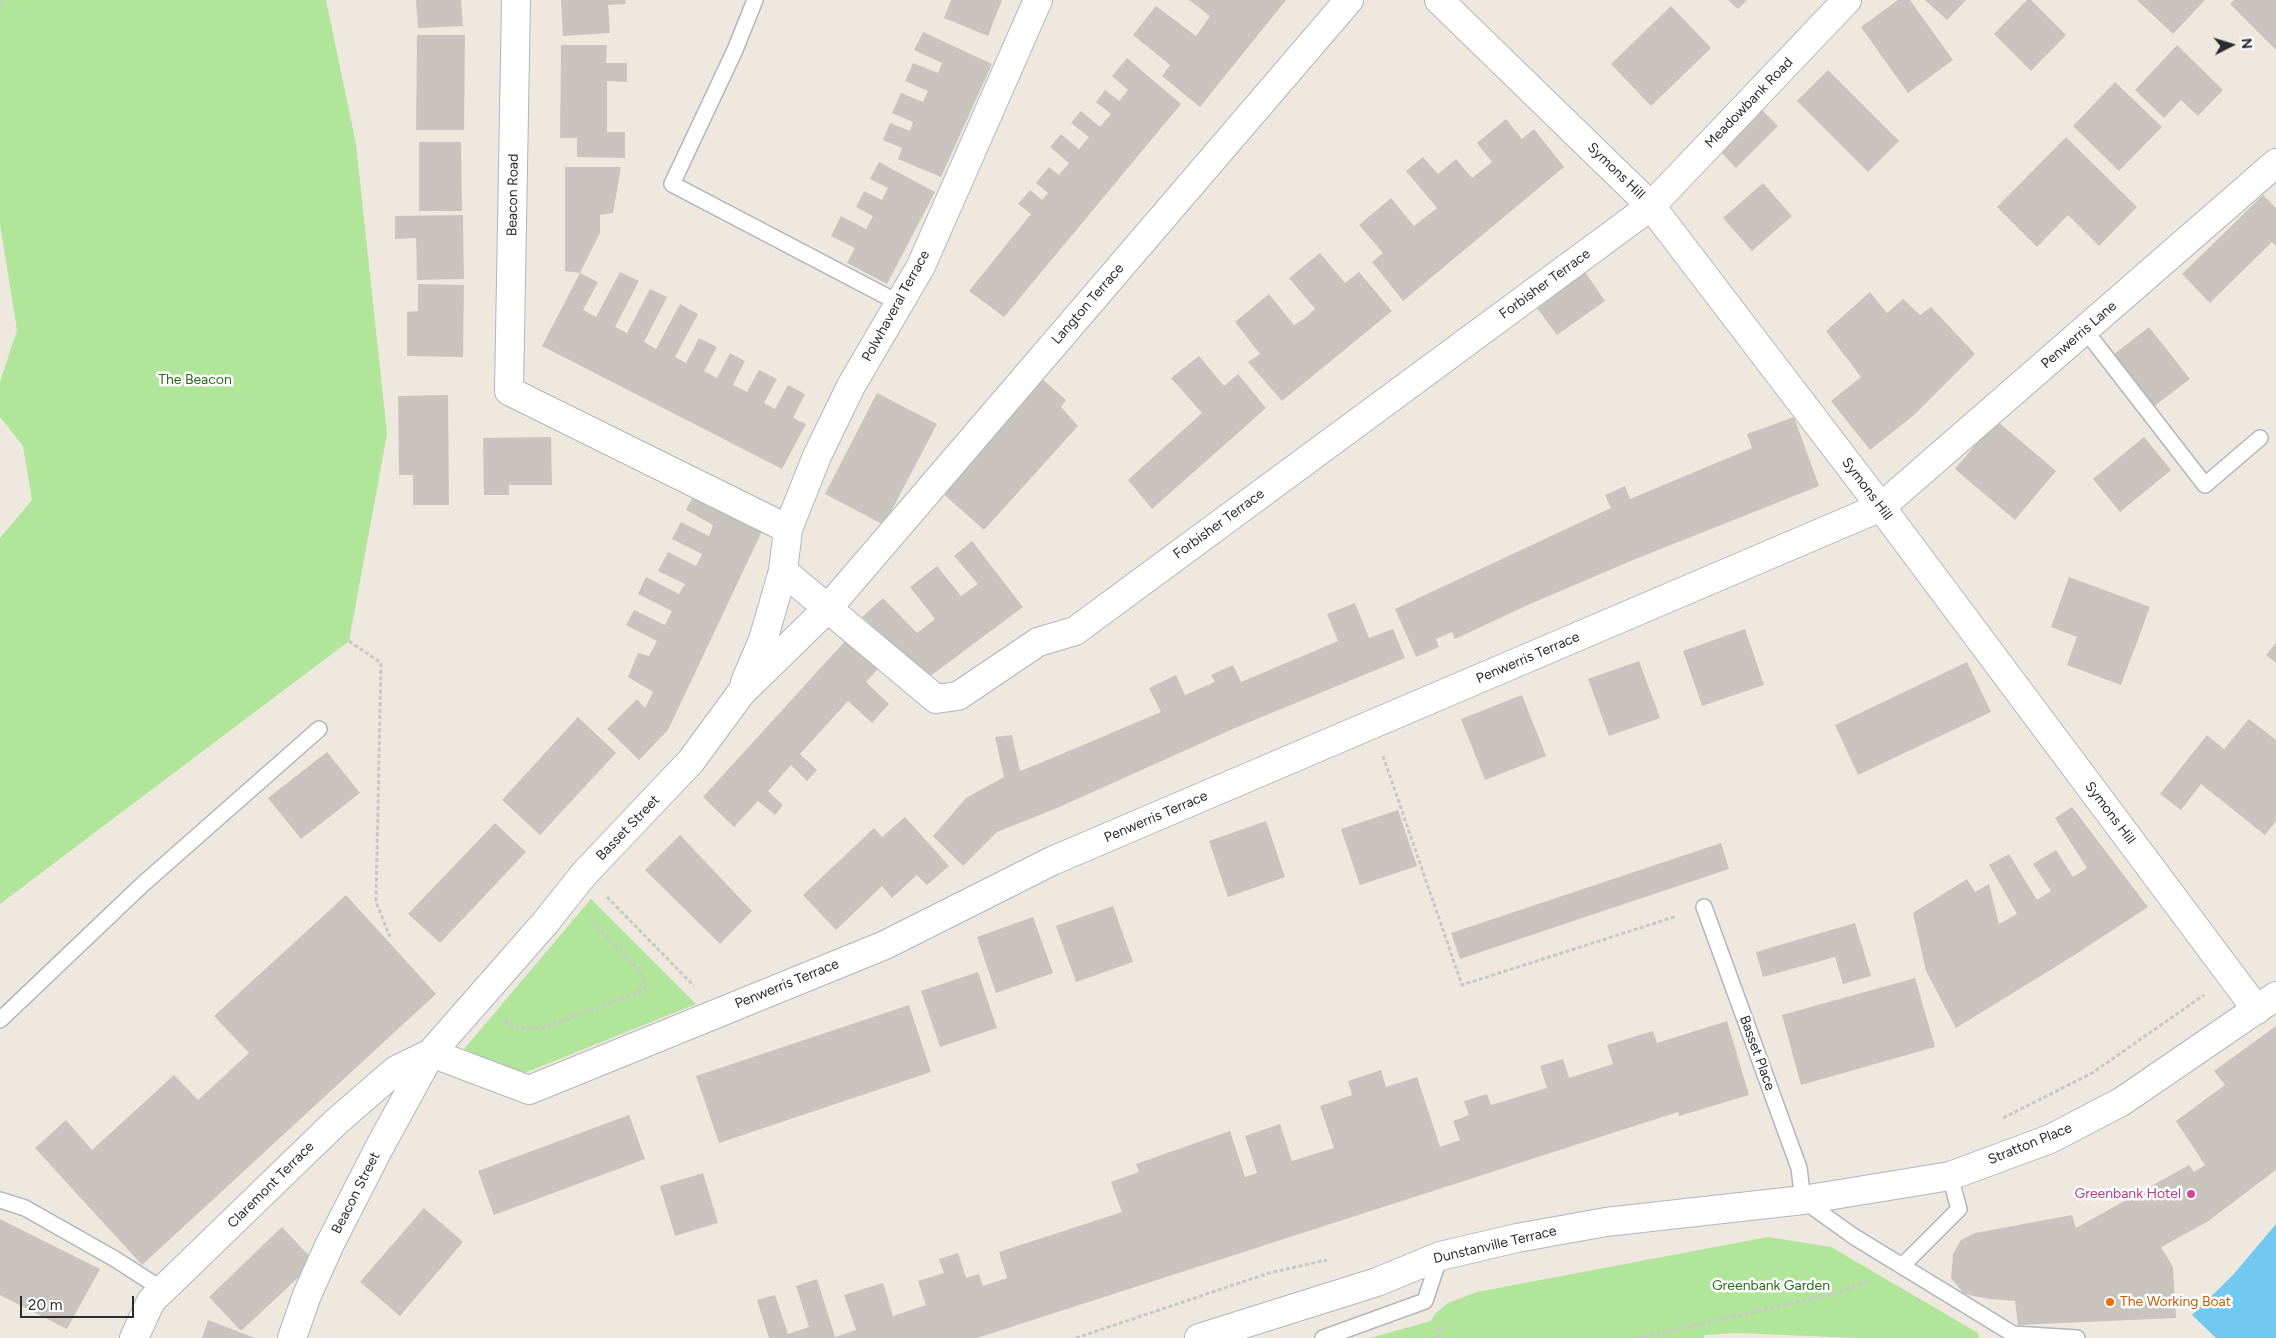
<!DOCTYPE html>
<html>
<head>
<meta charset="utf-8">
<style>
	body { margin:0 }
	#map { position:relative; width:2276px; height:1338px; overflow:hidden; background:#eee8de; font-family:Figtree,sans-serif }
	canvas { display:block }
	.north { position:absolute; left:2206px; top:20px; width:50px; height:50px; -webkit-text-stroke:4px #fff; paint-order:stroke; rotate:85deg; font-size:14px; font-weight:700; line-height:20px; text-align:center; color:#2c2c2c }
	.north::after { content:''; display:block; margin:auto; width:18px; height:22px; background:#2c2c2c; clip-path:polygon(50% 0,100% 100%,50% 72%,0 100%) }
	.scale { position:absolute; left:20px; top:1296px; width:114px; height:22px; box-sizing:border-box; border:2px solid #2c2c2c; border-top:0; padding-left:6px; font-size:15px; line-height:18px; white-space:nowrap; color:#2c2c2c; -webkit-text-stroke:4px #fff; paint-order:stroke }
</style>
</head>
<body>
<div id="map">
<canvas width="2276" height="1338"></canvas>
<div class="north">N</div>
<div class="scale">20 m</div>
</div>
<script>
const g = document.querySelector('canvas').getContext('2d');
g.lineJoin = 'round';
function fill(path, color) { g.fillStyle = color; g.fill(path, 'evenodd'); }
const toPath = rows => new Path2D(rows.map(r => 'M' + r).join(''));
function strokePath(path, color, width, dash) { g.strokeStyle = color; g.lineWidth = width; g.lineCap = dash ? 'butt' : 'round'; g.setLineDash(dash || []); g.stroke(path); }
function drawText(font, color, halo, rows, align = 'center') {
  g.font = font + ' Figtree,sans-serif'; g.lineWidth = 5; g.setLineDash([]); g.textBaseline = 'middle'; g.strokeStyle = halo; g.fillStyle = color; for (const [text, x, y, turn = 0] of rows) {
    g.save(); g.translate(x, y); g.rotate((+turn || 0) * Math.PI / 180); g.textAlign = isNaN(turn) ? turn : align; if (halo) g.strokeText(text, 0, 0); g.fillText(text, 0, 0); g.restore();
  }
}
fill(toPath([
	[0,0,326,0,356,144,387,434,349,641,0,904,0,538,32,500,23,446,0,417,0,382,17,330,0,224],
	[591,899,696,1004,522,1074,464,1049],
	[1768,1237,1831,1247,1978,1333,1979,1338,1858,1338,1736,1333,1705,1335,1704,1338,1370,1338,1431,1321,1435,1314,1448,1303,1477,1292]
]), '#b0e59a');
fill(toPath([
	[2276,1224,2276,1338,2216,1338,2192,1315,2233,1275]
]), '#71c9f0');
fill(toPath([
	[416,0,461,0,463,26,418,28],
	[561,0,625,0,626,4,608,5,610,33,563,36],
	[951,0,1002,0,988,36,944,18],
	[1189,0,1286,0,1200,107,1162,76,1170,65,1133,35,1156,6,1196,36,1210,16],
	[1728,0,1747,0,1738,9],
	[1898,0,1910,0,1953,60,1908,93,1861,27],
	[1925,0,1966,0,1947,20],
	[2027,0,2031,0,2066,35,2031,71,1994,34],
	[2137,0,2205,0,2173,34],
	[2234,0,2276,0,2276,50,2230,4],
	[1671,6,1711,48,1651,106,1611,64],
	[923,32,992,64,941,177,898,159,902,148,883,140,890,123,910,131,913,122,892,113,901,93,923,102,928,91,905,81,913,63,938,73,942,63,914,50],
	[417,35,465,35,464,130,416,130],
	[561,45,607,45,606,63,627,63,627,82,607,81,607,132,625,132,625,158,577,157,577,138,560,138],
	[2177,45,2223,90,2198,116,2181,100,2164,118,2135,90],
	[1127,58,1181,104,1004,317,969,291,1031,214,1018,204,1030,190,1042,200,1048,193,1036,183,1049,167,1059,175,1069,163,1050,147,1061,134,1079,149,1089,137,1071,123,1081,111,1100,127,1111,114,1096,102,1105,90,1119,101,1128,90,1112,76],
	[1828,70,1899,141,1868,172,1797,101],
	[2115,82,2162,127,2119,171,2073,126],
	[1757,105,1778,126,1736,168,1715,146],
	[1506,119,1522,139,1534,129,1564,167,1403,301,1372,262,1383,253,1359,225,1391,198,1414,226,1437,208,1406,171,1423,157,1438,174,1456,159,1472,178,1492,162,1477,143],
	[2066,137,2137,207,2099,246,2068,215,2037,247,1997,207],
	[419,142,461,142,462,211,419,211],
	[879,162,935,192,887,284,847,263,855,248,831,236,841,216,866,229,873,216,856,207,864,191,882,200,888,188,870,179],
	[565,167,621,167,613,213,600,215,600,233,580,273,598,282,583,310,596,317,620,272,639,281,615,327,627,333,650,289,667,297,644,342,656,349,680,304,698,314,675,357,686,363,699,338,717,347,704,371,717,378,730,353,745,361,733,385,747,392,759,370,777,379,764,403,775,409,788,385,805,394,793,418,806,424,782,469,542,346,580,273,565,271],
	[1763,183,1792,216,1752,251,1723,218],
	[2263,195,2276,208,2276,246,2272,242,2210,303,2182,274],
	[463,215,464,279,417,280,416,238,395,239,395,216],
	[1320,253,1345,283,1359,272,1392,311,1282,401,1248,362,1260,354,1235,322,1269,294,1294,325,1305,318,1315,309,1289,278],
	[1583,269,1605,301,1557,335,1534,304],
	[418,284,464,285,463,357,407,356,407,312,418,311],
	[1870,292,1887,313,1903,299,1920,315,1931,307,1975,354,1914,415,1870,450,1831,401,1861,377,1826,331],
	[2149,327,2190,379,2153,407,2113,355],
	[1199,356,1224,386,1238,374,1266,408,1152,509,1128,480,1202,413,1171,378],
	[1039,376,1066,400,1061,407,1078,426,984,530,939,490],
	[877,393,937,424,884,525,825,494],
	[448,395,449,505,413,505,413,475,399,475,398,396],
	[1794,417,1819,486,1633,560,1530,604,1455,639,1452,632,1436,639,1439,647,1416,657,1395,609,1611,508,1605,495,1625,486,1630,499,1752,448,1747,434],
	[1996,420,2056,471,2015,520,1955,469],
	[551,437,552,485,509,485,509,495,484,495,483,438],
	[2144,437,2171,470,2120,512,2093,479],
	[695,493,764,527,668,730,639,760,607,729,637,699,645,708,653,692,628,677,638,653,649,656,657,641,626,625,634,610,665,625,672,611,638,594,646,577,679,594,685,584,658,571,668,552,696,566,702,554,672,539,681,522,709,536,713,525,686,510],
	[972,541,1023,607,929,677,862,617,883,598,917,633,935,619,910,587,937,566,961,596,978,584,954,556],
	[2069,577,2150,607,2121,685,2067,665,2077,637,2051,627],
	[1355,603,1369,638,1393,629,1405,658,1235,728,1057,808,997,832,963,866,933,836,966,798,1004,777,995,737,1012,735,1020,771,1038,764,1161,712,1149,688,1176,675,1185,695,1215,682,1211,675,1233,665,1241,682,1338,641,1327,614],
	[1745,629,1764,685,1702,706,1683,651],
	[846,640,878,669,866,682,889,704,872,723,848,701,800,754,817,770,807,781,791,765,768,791,783,805,775,815,758,801,734,827,703,797],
	[2276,643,2276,663,2266,655],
	[1639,661,1660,718,1609,736,1588,679],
	[1967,662,1991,712,1858,775,1835,725],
	[1522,695,1546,756,1485,780,1461,719],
	[578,717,616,753,540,835,502,800],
	[2249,719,2276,740,2276,821,2265,835,2201,784,2181,810,2160,794,2207,735,2224,749],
	[327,752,360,793,301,839,268,798],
	[2072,807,2148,907,2073,956,1956,1028,1926,971,1913,913,1967,879,1975,892,1989,884,1999,924,2017,914,1989,865,2009,854,2037,900,2051,891,2033,864,2056,850,2073,877,2087,868,2055,818],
	[1398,810,1417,866,1360,885,1341,829],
	[905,817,949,866,927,885,917,875,892,898,882,886,836,930,803,895,874,828,882,837],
	[1266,821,1285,877,1228,897,1209,841],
	[495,823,526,852,440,943,408,914],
	[680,835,752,911,720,944,645,870],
	[1721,843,1729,869,1460,959,1451,933],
	[346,895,436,994,142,1265,35,1148,66,1120,92,1150,174,1075,198,1100,249,1053,214,1016],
	[1113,906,1133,962,1076,982,1056,926],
	[1033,917,1053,973,996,993,977,937],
	[1855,923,1871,976,1843,984,1835,957,1763,977,1756,952],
	[978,972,997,1028,940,1047,921,991],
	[1915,978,1935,1047,1801,1085,1782,1015],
	[909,1005,931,1072,719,1143,696,1076],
	[1727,1021,1749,1095,1679,1116,1678,1112,1656,1119,977,1338,769,1338,757,1300,775,1295,788,1334,809,1327,796,1286,817,1279,835,1337,856,1330,844,1295,883,1283,893,1316,926,1305,918,1281,944,1273,939,1259,958,1253,966,1278,979,1274,983,1286,1007,1278,999,1252,1122,1212,1111,1182,1139,1172,1136,1164,1230,1131,1245,1177,1257,1173,1245,1136,1280,1124,1292,1161,1334,1148,1320,1106,1352,1095,1348,1081,1381,1070,1386,1087,1417,1077,1440,1147,1460,1140,1453,1121,1469,1115,1464,1101,1487,1094,1491,1105,1547,1088,1540,1066,1563,1059,1569,1078,1613,1064,1607,1045,1653,1031,1657,1043],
	[2276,1026,2276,1170,2207,1222,2161,1247,2173,1267,2176,1318,2018,1325,2015,1301,1989,1299,1964,1294,1951,1278,1953,1254,1961,1240,1975,1233,2072,1215,2076,1228,2189,1165,2194,1172,2205,1165,2176,1121,2225,1085,2214,1071],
	[629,1115,645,1159,494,1215,478,1171],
	[703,1173,718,1223,675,1236,660,1186],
	[424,1208,463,1242,400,1316,360,1282],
	[0,1219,100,1269,67,1329,0,1295],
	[282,1227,315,1262,241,1331,209,1297],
	[208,1320,255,1338,202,1338]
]), '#c9c5be');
const service = toPath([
	[755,0,735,50,672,184,899,303],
	[2085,330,2205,485,2260,438],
	[1704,907,1799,1168,1803,1200,1853,1236,2013,1334,2077,1338],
	[0,1020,143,884,319,729],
	[0,1200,25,1208,115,1259,163,1290],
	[1902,1266,1959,1209,1950,1176],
	[1323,1338,1425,1301,1440,1256]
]);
const minor = toPath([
	[516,0,509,391,788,529],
	[1349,0,828,608,741,693,691,761,584,874,545,923,431,1053,529,1090,885,945,1052,861,1881,507,2276,163],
	[1439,0,1651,206,1881,507,2257,1010],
	[783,571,936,699,958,696,1038,642,1075,631,1651,206,1847,0],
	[745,682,763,640,783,571,788,529,817,456,851,386,921,266,1038,0]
]);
const tertiary = toPath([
	[134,1338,151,1301,336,1122,396,1070,431,1053],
	[292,1338,307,1295,329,1246,379,1148,431,1053],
	[1199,1338,1377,1282,1440,1256,1517,1238,1606,1222,1803,1200,1950,1176,2050,1139,2121,1102,2276,996]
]);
strokePath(service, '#b2b4c0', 18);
strokePath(minor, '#b2b4c0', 30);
strokePath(tertiary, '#b2b4c0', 30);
strokePath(toPath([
	[0,6,3,0],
	[349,641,381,663,376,902,390,937],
	[1383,756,1462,985,1677,916],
	[607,897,694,986],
	[507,1019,506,1022,520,1028,546,1027,642,991,646,986,638,969,590,920],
	[2003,1118,2092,1073,2204,995],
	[1076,1338,1269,1273,1327,1260],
	[1437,1338,1441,1324],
	[1637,1338,1837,1293,1869,1280]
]), '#c8c8c8', 3, [4, 2.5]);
strokePath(service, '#fff', 15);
strokePath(minor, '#fff', 28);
strokePath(tertiary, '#fff', 28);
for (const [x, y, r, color] of [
	[2191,1194,5,"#d1479c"],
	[2110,1302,5,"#e8710a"]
]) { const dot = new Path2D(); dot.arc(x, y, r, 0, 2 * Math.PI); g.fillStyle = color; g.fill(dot); strokePath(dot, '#fff', 2); }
drawText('14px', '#2c2c2c', '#fff', [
	["Meadowbank Road",1749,103,-46],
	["Symons Hill",1616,171,44],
	["Beacon Road",513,195,-89],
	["Forbisher Terrace",1545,284,-36],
	["Langton Terrace",1088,304,-49],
	["Polwhaveral Terrace",896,306,-61],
	["Penwerris Lane",2079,335,-41],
	["Symons Hill",1867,489,53],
	["Forbisher Terrace",1219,524,-36],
	["Penwerris Terrace",1528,658,-23],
	["Symons Hill",2110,813,53],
	["Penwerris Terrace",1156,817,-23],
	["Basset Street",628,828,-46],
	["Penwerris Terrace",787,984,-22],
	["Basset Place",1757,1053,70],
	["Stratton Place",2030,1144,-22],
	["Claremont Terrace",271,1185,-45],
	["Beacon Street",356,1193,-63],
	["Dunstanville Terrace",1495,1245,-13]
]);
drawText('14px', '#276b1a', '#fff', [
	["The Beacon",195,380],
	["Greenbank Garden",1771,1286]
]);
drawText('14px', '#b23c85', '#fff', [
	["Greenbank Hotel",2181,1194]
], 'right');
drawText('14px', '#c56008', '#fff', [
	["The Working Boat",2120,1302]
], 'left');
</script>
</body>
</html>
